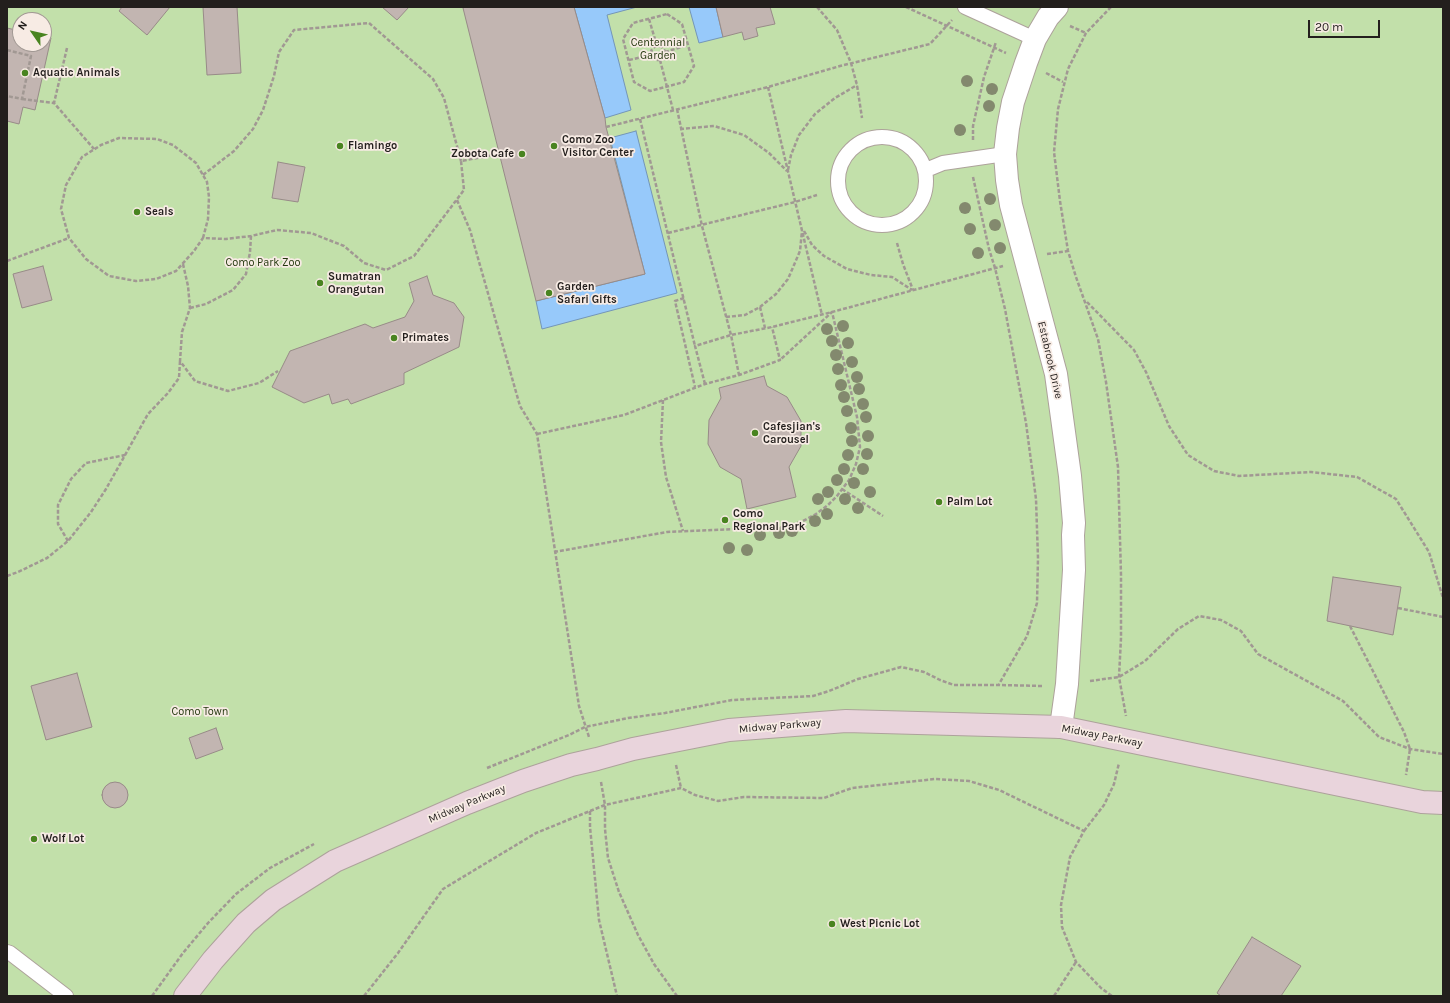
<!DOCTYPE html>
<html>
<head>
<meta charset="utf-8">
<style>
	body { margin:0 }
	#map { position:relative; width:1450px; height:1003px; overflow:hidden; background:#f7ebe4; font-family:Karla,sans-serif }
	canvas { display:block }
	.frame { position:absolute; inset:0; border:8px solid #231f1d; pointer-events:none }
	.north { position:absolute; left:12px; top:12px; width:40px; height:40px; box-sizing:border-box; background:#f7ebe4; border:1px solid #a29994; border-radius:50%; rotate:304deg; font-size:11px; font-weight:700; line-height:16px; text-align:center; color:#231f1d }
	.north::after { content:''; display:block; margin:auto; width:14px; height:18px; background:#498420; clip-path:polygon(50% 0,100% 100%,50% 72%,0 100%) }
	.scale { position:absolute; left:1308px; top:20px; width:72px; height:18px; box-sizing:border-box; border:2px solid #231f1d; border-top:0; padding-left:5px; font-size:12px; line-height:14px; white-space:nowrap; color:#231f1d; -webkit-text-stroke:3px #f7ebe4; paint-order:stroke }
</style>
</head>
<body>
<div id="map">
<canvas width="1450" height="1003"></canvas>
<div class="frame"></div>
<div class="north">N</div>
<div class="scale">20 m</div>
</div>
<script>
const g = document.querySelector('canvas').getContext('2d');
g.lineJoin = 'round';
function fill(path, color) { g.fillStyle = color; g.fill(path, 'evenodd'); }
const toPath = rows => new Path2D(rows.map(r => 'M' + r).join(''));
function strokePath(path, color, width, dash) { g.strokeStyle = color; g.lineWidth = width; g.lineCap = dash ? 'butt' : 'round'; g.setLineDash(dash || []); g.stroke(path); }
function drawText(font, color, halo, rows, align = 'center') {
  g.font = font + ' Karla,sans-serif'; g.lineWidth = 3.5; g.setLineDash([]); g.textBaseline = 'middle'; g.strokeStyle = halo; g.fillStyle = color; for (const [text, x, y, turn = 0] of rows) {
    g.save(); g.translate(x, y); g.rotate((+turn || 0) * Math.PI / 180); g.textAlign = isNaN(turn) ? turn : align; if (halo) g.strokeText(text, 0, 0); g.fillText(text, 0, 0); g.restore();
  }
}
fill(toPath([
	[7,7,1443,7,1443,996,7,996],
	[20,20,44,20,44,44,20,44]
]), '#c2e0aa');
const water = toPath([
	[574,7,637,7,607,15,631,110,605,118,574,7],
	[689,7,716,7,723,37,699,43,689,7],
	[636,131,677,293,542,329,536,301,645,274,610,138,636,131]
]);
fill(water, '#97c9fa');
strokePath(water, '#7496b8', 1);
const building = toPath([
	[122,7,170,7,147,35,119,11,122,7],
	[203,7,237,7,241,73,207,75,203,7],
	[382,7,409,7,397,20,382,7],
	[466,7,574,7,605,118,606,127,645,274,536,301,463,8,466,7],
	[716,7,770,7,775,24,756,28,758,36,744,40,742,32,723,37,716,7],
	[7,28,20,31,20,44,44,44,44,37,51,38,35,110,23,107,19,124,7,121,7,28],
	[278,162,305,167,298,202,272,198,278,162],
	[43,266,52,300,22,308,13,274,43,266],
	[427,276,433,295,454,303,464,317,459,347,404,373,404,384,351,404,348,399,332,404,329,394,304,403,272,387,290,351,365,324,373,328,405,317,414,301,409,283,427,276],
	[764,376,767,386,787,397,801,421,801,446,789,467,796,497,747,509,741,479,720,467,708,444,709,420,721,398,719,388,764,376],
	[1333,577,1401,587,1393,635,1327,621,1333,577],
	[77,673,92,727,46,740,31,686,77,673],
	[216,728,223,749,196,759,189,738,216,728],
	'102 795a13 13 0 1 1 26 0a13 13 0 1 1-26 0Z',
	[1252,937,1301,966,1281,996,1221,996,1217,993,1252,937]
]);
fill(building, '#c2b5b1');
strokePath(building, '#988b88', 1);
const lane = toPath([
	[965,7,1035,39],
	'838 181a44 44 0 1 1 88 0a44 44 0 1 1-88 0Z',
	[926,170,943,163,1005,154],
	[7,952,10,953,66,996]
]);
const street = toPath([
	[1057,7,1048,17,1035,39,1026,63,1013,102,1008,128,1005,154,1007,180,1011,205,1056,374,1070,476,1074,523,1073,535,1074,570,1067,684,1061,727]
]);
const secondary = toPath([
	[185,996,213,960,246,923,273,900,335,861,467,803,523,781,571,765,597,759,633,749,729,730,846,721,1061,727,1422,802,1443,803]
]);
strokePath(lane, '#ada29b', 16);
strokePath(street, '#ada29b', 24);
strokePath(secondary, '#ada29b', 24);
strokePath(toPath([
	[817,7,837,30,851,63,857,85,862,118],
	[906,7,1006,53],
	[1111,7,1086,33,1068,69,1058,109,1054,152,1060,201,1068,251,1076,277,1098,339,1106,382,1118,467,1121,575,1121,638,1119,677,1126,716],
	[667,14,682,24,694,66,684,82,650,91,634,82,623,39,633,23,667,14],
	[649,19,657,46],
	[1070,26,1086,33],
	'651 53a7 7 0 1 1 14 0a7 7 0 1 1-14 0Z',
	[67,48,54,103,94,149],
	[7,50,31,56,22,99,7,96],
	[665,52,688,45],
	[629,60,651,55],
	[660,60,673,110],
	[1046,73,1063,82],
	[768,87,822,315],
	[22,99,54,103],
	[677,109,702,226,731,335,739,375],
	[640,119,695,346],
	[606,127,768,87,840,66,930,44,952,20],
	[680,129,714,126,744,135,769,153,787,171],
	[973,140,973,126,984,77,996,42],
	[788,170,791,155,799,135,815,114,835,98,857,85],
	[203,175,234,151,253,129,263,110,274,76,279,52,294,30,369,23,433,79,444,98,461,161],
	[973,177,989,249,995,268,1005,309,1026,423,1036,499,1038,558,1037,603,1027,636,999,684],
	[457,200,470,230,520,406,537,434,579,706,589,737],
	[804,231,812,245,824,256,847,269,871,275,892,277,912,290],
	[668,233,795,202,817,195],
	[203,238,208,219,209,197,207,182,196,163,173,145,157,139,119,138,101,145,82,157,66,185,61,209,69,238,86,259,109,276,136,281,156,279,176,271,194,251,203,238,226,239,251,236,277,230,311,233,344,246,364,263,386,270,414,256,464,190,461,161,499,154],
	[897,243,903,264,913,290],
	[1047,254,1068,251],
	[7,261,69,238],
	[183,264,188,286,190,308,182,332,180,361,195,381,228,391,259,383,278,371],
	[684,298,675,301,695,387],
	[1087,302,1134,350,1146,372,1169,426,1188,455,1214,471,1239,476,1311,472,1357,477,1396,499,1429,552,1443,598],
	[760,307,765,328],
	[190,308,206,304,233,290,246,274,250,252,251,236],
	[726,317,745,315,760,307,776,294,788,279,800,251,802,231],
	[705,384,695,346,731,335,772,327,832,312,1003,266],
	[663,400,661,442,666,477,683,531],
	[537,434,624,415,705,384,739,375,780,360,772,327],
	[842,489,883,516],
	[68,541,58,524,58,505,71,479,86,463,125,455],
	[554,552,667,532,786,527,803,521,816,514,828,505,837,496,849,480,856,464,860,447,857,417,832,312,780,360],
	[7,576,18,572,47,558,68,541,91,512,106,489,148,414,168,393,179,378,180,361],
	[1398,608,1443,617],
	[1350,626,1404,732,1410,749,1406,775],
	[1090,681,1119,677,1145,661,1178,629,1199,616,1221,620,1241,631,1258,654,1343,701,1379,737,1410,749,1443,754],
	[676,765,681,788],
	[487,768,569,735,585,727,628,718,665,713,732,700,813,696,829,691,858,679,901,667,924,672,940,680,954,685,999,685,1043,686],
	[601,782,605,805,605,829,608,858,619,892,638,935,654,964,677,996],
	[590,811,590,827,599,920,617,996],
	[1084,831,1104,805,1114,784,1119,763],
	[152,996,183,953,208,923,236,894,270,868,314,844],
	[364,996,398,953,443,889,536,833,590,811,605,805,681,788,695,795,718,801,744,797,824,798,852,788,935,779,969,781,999,790,1084,831,1070,857,1061,905,1062,927,1076,962,1101,988,1112,996],
	[1054,996,1076,962]
]), '#a19893', 2.5, [4, 2]);
strokePath(lane, '#fff', 14);
strokePath(street, '#fff', 22);
strokePath(secondary, '#e9d4dc', 22);
g.fillStyle = '#83896e';
for (const [x, y] of [
	[967,81],
	[992,89],
	[989,106],
	[960,130],
	[990,199],
	[965,208],
	[995,225],
	[970,229],
	[1000,248],
	[978,253],
	[843,326],
	[827,329],
	[832,341],
	[848,343],
	[836,355],
	[852,362],
	[838,369],
	[857,377],
	[841,385],
	[859,389],
	[844,397],
	[863,404],
	[847,411],
	[866,417],
	[851,428],
	[868,436],
	[852,441],
	[867,454],
	[848,455],
	[844,469],
	[863,469],
	[837,480],
	[854,483],
	[828,492],
	[870,492],
	[818,499],
	[845,499],
	[858,508],
	[827,514],
	[815,521],
	[792,531],
	[779,533],
	[760,535],
	[729,548],
	[747,550]
]) { g.beginPath(); g.arc(x, y, 6, 0, 2 * Math.PI); g.fill(); }
for (const [x, y, r, color] of [
	[25,73,4,"#498420"],
	[340,146,4,"#498420"],
	[554,146,4,"#498420"],
	[522,154,4,"#498420"],
	[137,212,4,"#498420"],
	[320,283,4,"#498420"],
	[549,293,4,"#498420"],
	[394,338,4,"#498420"],
	[755,433,4,"#498420"],
	[939,502,4,"#498420"],
	[725,520,4,"#498420"],
	[34,839,4,"#498420"],
	[832,924,4,"#498420"]
]) { const dot = new Path2D(); dot.arc(x, y, r, 0, 2 * Math.PI); g.fillStyle = color; g.fill(dot); strokePath(dot, '#f7ebe4', 1.5); }
drawText('11px', '#24380e', '#f7ebe4', [
	["Centennial",658,43],
	["Garden",658,56],
	["Como Park Zoo",263,263],
	["Como Town",200,712]
]);
drawText('bold 11px', '#231f1d', '#f7ebe4', [
	["Aquatic Animals",33,73],
	["Como Zoo",562,140],
	["Visitor Center",562,153],
	["Flamingo",348,146],
	["Zobota Cafe",514,154,"right"],
	["Seals",145,212],
	["Sumatran",328,277],
	["Orangutan",328,290],
	["Garden",557,287],
	["Safari Gifts",557,300],
	["Primates",402,338],
	["Cafesjian's",763,427],
	["Carousel",763,440],
	["Palm Lot",947,502],
	["Como",733,514],
	["Regional Park",733,527],
	["Wolf Lot",42,839],
	["West Picnic Lot",840,924]
], 'left');
drawText('11px', '#231f1d', '#f7ebe4', [
	["Estabrook Drive",1050,360,77],
	["Midway Parkway",780,726,-5],
	["Midway Parkway",1102,736,11],
	["Midway Parkway",467,804,-23]
]);
</script>
</body>
</html>
